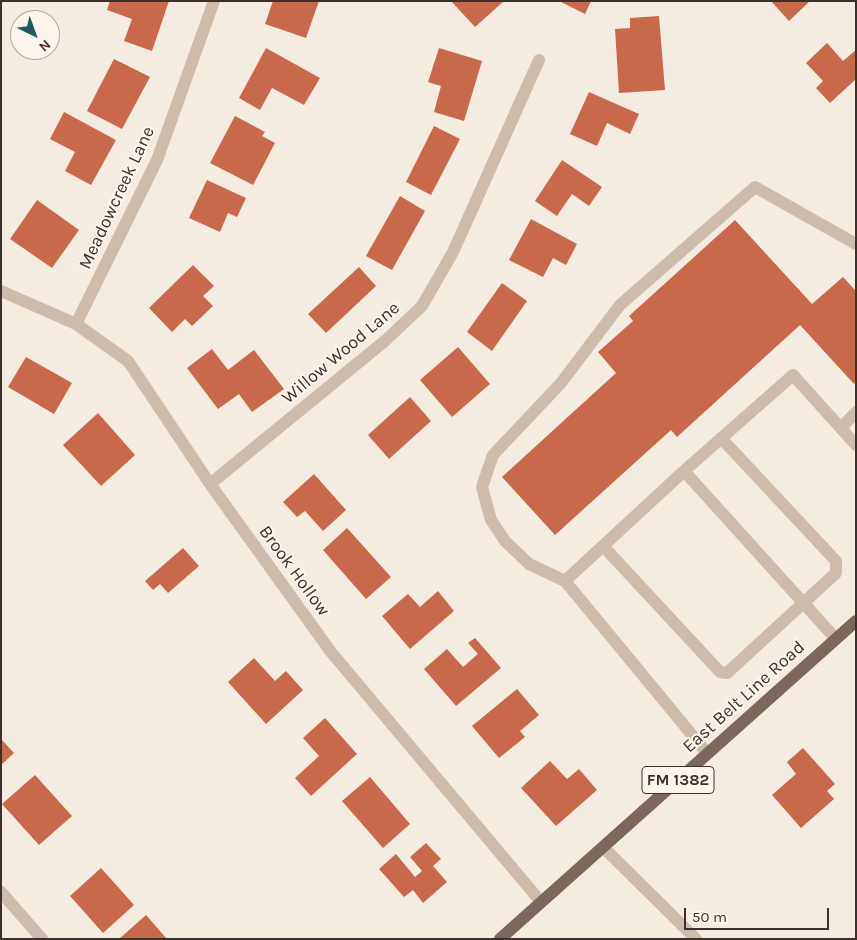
<!DOCTYPE html>
<html>
<head>
<meta charset="utf-8">
<style>
	body { margin:0 }
	#map { position:relative; width:857px; height:940px; overflow:hidden; background:#f4ebe1; font-family:Karla,sans-serif }
	canvas { display:block }
	.frame { position:absolute; inset:0; border:2px solid #3b302b; pointer-events:none }
	.north { position:absolute; left:10px; top:10px; width:50px; height:50px; box-sizing:border-box; background:#fbf5ee; border:1px solid #aea6a0; border-radius:50%; rotate:138deg; font-size:14px; font-weight:700; line-height:20px; text-align:center; color:#3b302b }
	.north::after { content:''; display:block; margin:auto; width:18px; height:22px; background:#1f5a5e; clip-path:polygon(50% 0,100% 100%,50% 72%,0 100%) }
	.scale { position:absolute; left:684px; top:908px; width:145px; height:22px; box-sizing:border-box; border:2px solid #3b302b; border-top:0; padding-left:6px; font-size:15px; line-height:18px; white-space:nowrap; color:#3b302b; -webkit-text-stroke:4px #fbf5ee; paint-order:stroke }
</style>
</head>
<body>
<div id="map">
<canvas width="857" height="940"></canvas>
<div class="frame"></div>
<div class="north">N</div>
<div class="scale">50 m</div>
</div>
<script>
const g = document.querySelector('canvas').getContext('2d');
g.lineJoin = 'round';
function fill(path, color) { g.fillStyle = color; g.fill(path, 'evenodd'); }
const toPath = rows => new Path2D(rows.map(r => 'M' + r).join(''));
function strokePath(path, color, width, dash) { g.strokeStyle = color; g.lineWidth = width; g.lineCap = dash ? 'butt' : 'round'; g.setLineDash(dash || []); g.stroke(path); }
function drawText(font, color, halo, rows, align = 'center') {
  g.font = font + ' Karla,sans-serif'; g.lineWidth = 4; g.setLineDash([]); g.textBaseline = 'middle'; g.strokeStyle = halo; g.fillStyle = color; for (const [text, x, y, turn = 0] of rows) {
    g.save(); g.translate(x, y); g.rotate((+turn || 0) * Math.PI / 180); g.textAlign = isNaN(turn) ? turn : align; if (halo) g.strokeText(text, 0, 0); g.fillText(text, 0, 0); g.restore();
  }
}
fill(toPath([
	[110,1,169,1,152,51,124,41,132,19,107,10],
	[273,1,319,1,306,38,265,24],
	[451,1,504,1,475,27],
	[559,1,591,1,585,14],
	[771,1,810,1,789,21],
	[659,16,665,90,619,93,615,29,630,28,630,18],
	[827,43,843,61,856,50,856,79,830,103,816,88,823,81,806,63],
	[266,48,320,78,304,105,272,88,260,110,239,98],
	[439,48,482,61,464,121,434,112,441,86,428,82],
	[114,59,150,77,122,129,87,111],
	[589,92,639,114,630,134,607,123,597,146,570,134],
	[64,112,116,140,91,185,65,171,75,152,50,139],
	[235,116,265,132,262,136,275,143,253,185,210,163],
	[434,126,460,139,431,195,406,182],
	[562,160,602,187,589,206,572,194,557,216,535,201],
	[207,180,246,198,237,217,228,213,220,232,189,218],
	[400,196,425,211,392,270,366,256],
	[37,200,79,230,52,268,10,239],
	[531,219,577,244,566,265,553,258,543,277,509,260],
	[735,220,812,304,843,277,856,291,856,382,854,384,800,325,677,437,671,430,555,535,502,477,616,373,598,352,633,321,629,316],
	[193,265,214,286,203,296,213,306,192,326,185,319,172,332,149,308],
	[359,267,376,286,326,333,308,314],
	[502,283,527,301,492,351,467,332],
	[458,347,490,384,452,417,420,380],
	[212,349,228,370,254,350,284,389,252,412,239,394,218,409,187,368],
	[26,357,72,383,54,414,8,387],
	[410,397,431,421,389,459,368,435],
	[98,413,135,455,101,486,63,445],
	[314,474,346,510,323,531,305,511,297,517,283,502],
	[347,528,391,577,366,599,323,550],
	[183,548,199,566,168,593,160,584,153,590,145,581],
	[438,591,454,611,410,649,382,616,408,594,420,607],
	[475,638,501,668,456,706,424,669,447,649,463,667,478,654,468,643],
	[254,658,275,681,286,671,303,690,266,724,228,682],
	[517,689,539,715,520,731,525,737,499,758,472,726],
	[325,718,357,754,311,796,295,778,319,756,303,738],
	[1,739,14,753,1,765],
	[803,748,835,784,827,791,834,799,801,828,772,795,796,774,787,762],
	[550,761,567,779,579,769,597,790,556,826,521,788],
	[35,775,72,816,39,845,2,804],
	[370,777,410,824,383,848,342,801],
	[426,843,441,859,433,866,447,882,423,903,413,890,404,897,379,869,396,854,415,877,422,871,410,857],
	[101,868,134,905,103,933,70,896],
	[146,915,167,939,119,939]
]), '#c8694b');
strokePath(toPath([
	[1,291,76,324,128,361,210,484,331,652,541,902],
	[76,324,157,160,214,1],
	[841,428,856,412],
	[684,471,836,639],
	[210,484,386,340,422,306,453,252,539,60],
	[603,546,720,672,727,673,836,573,836,561,721,438],
	[565,581,529,564,505,541,491,520,482,487,493,455,561,383,620,305,755,187,856,244],
	[707,753,565,581,684,471,793,375,856,445],
	[603,847,696,939],
	[1,892,42,939]
]), '#cdbbac', 12);
strokePath(toPath([
	[500,939,856,621]
]), '#7d675c', 12);
for (const [x, y, w] of [
	[678,780,72]
]) { const box = new Path2D(); box.roundRect(x - w / 2, y - 13.5, w, 27, 4); g.fillStyle = '#fbf5ee'; g.fill(box); strokePath(box, '#3b302b', 1); }
drawText('bold 16px', '#3b302b', null, [
	["FM 1382",678,780]
]);
drawText('18px', '#3b302b', '#fbf5ee', [
	["Meadowcreek Lane",117,198,-65],
	["Willow Wood Lane",341,353,-40],
	["Brook Hollow",294,571,54],
	["East Belt Line Road",744,697,-42]
]);
</script>
</body>
</html>
